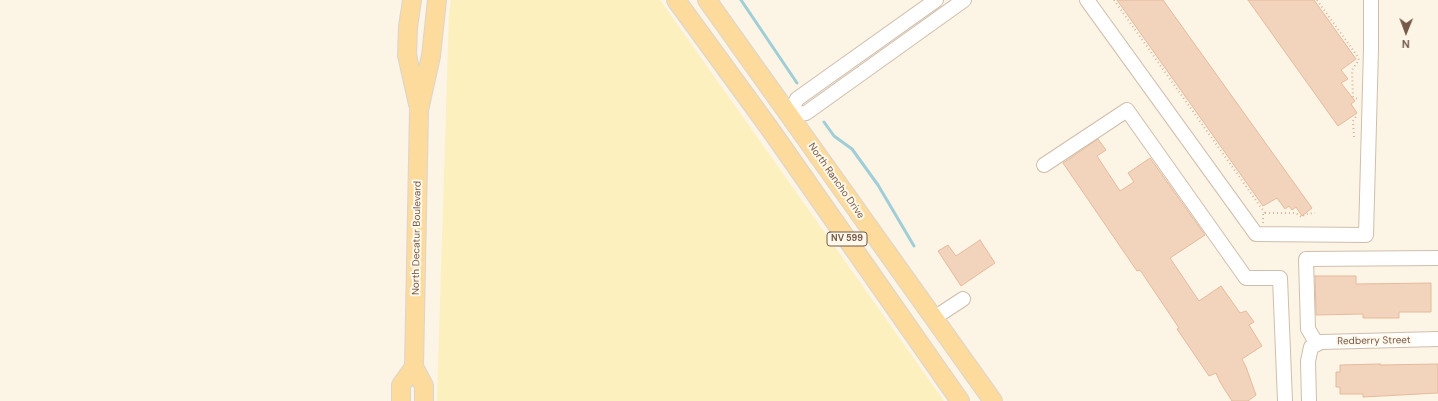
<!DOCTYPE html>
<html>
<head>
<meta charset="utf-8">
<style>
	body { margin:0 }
	#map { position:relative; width:1438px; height:401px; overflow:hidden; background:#fcf4e4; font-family:"DM Sans",sans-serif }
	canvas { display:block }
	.north { position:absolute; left:1386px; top:12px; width:40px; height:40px; -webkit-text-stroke:3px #fff8eb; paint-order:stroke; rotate:181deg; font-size:11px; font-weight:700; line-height:16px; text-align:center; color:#755a49 }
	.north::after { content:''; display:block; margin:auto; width:14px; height:18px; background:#755a49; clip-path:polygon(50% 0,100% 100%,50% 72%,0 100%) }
</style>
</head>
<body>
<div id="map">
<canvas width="1438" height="401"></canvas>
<div class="north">N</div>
</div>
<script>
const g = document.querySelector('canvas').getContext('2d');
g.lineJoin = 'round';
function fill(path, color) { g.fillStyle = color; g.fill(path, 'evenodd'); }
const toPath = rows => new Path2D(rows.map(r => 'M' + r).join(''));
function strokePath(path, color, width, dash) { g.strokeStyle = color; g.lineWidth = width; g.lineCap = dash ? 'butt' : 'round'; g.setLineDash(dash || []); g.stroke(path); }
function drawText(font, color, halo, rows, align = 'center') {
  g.font = font + ' "DM Sans",sans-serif'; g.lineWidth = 4; g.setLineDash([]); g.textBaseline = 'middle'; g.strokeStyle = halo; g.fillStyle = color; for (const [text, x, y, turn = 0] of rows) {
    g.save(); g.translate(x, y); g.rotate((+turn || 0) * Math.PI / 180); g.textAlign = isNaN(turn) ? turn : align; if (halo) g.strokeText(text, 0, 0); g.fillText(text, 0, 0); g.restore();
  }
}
fill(toPath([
	[451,0,660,0,944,401,437,401,449,15]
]), '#fcf0bf');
strokePath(toPath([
	[741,0,797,83],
	[824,122,834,136,852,149,878,185,914,246]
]), '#9fced8', 3);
const building = toPath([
	[1117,0,1163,0,1312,208,1302,216,1296,207,1292,210,1289,206,1285,209,1277,198,1263,206,1117,0],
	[1248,0,1314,0,1356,59,1341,70,1348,79,1341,83,1355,101,1351,104,1357,113,1338,126,1248,0],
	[1098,139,1106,150,1097,156,1120,191,1134,182,1128,173,1150,158,1205,235,1170,258,1199,301,1221,286,1240,313,1246,311,1254,322,1249,325,1262,346,1242,359,1246,367,1256,395,1248,401,1232,401,1220,382,1216,373,1209,376,1177,329,1179,328,1140,270,1137,271,1063,163,1098,139],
	[980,240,995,263,961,286,938,251,948,245,956,256,980,240],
	[1315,276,1356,276,1356,284,1431,283,1431,312,1399,312,1399,318,1363,318,1363,314,1316,315,1315,276],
	[1380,364,1380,365,1438,364,1438,393,1363,397,1363,394,1340,394,1340,387,1336,387,1336,372,1340,372,1340,365,1380,364]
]);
fill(building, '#f2d3bc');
strokePath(building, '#e5ba9c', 1);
const minor = toPath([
	[1087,0,1256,234,1366,235,1371,49,1371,0],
	[789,115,806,113,964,0],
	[789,115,797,99,936,0],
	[1044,165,1127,110,1246,278,1280,278,1285,401],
	[934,318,963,299],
	[1317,344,1308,329,1306,259,1438,258],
	[1309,401,1308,361,1311,347,1321,342,1438,339]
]);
const major = toPath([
	[412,0,408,27,407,55,418,104],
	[676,0,770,129,960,401],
	[707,0,993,401],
	[401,401,401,385,414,367],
	[424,401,424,386,414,367,419,110,431,56,437,0]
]);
strokePath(minor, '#d0bead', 16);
strokePath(major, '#dbd4d0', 20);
strokePath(toPath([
	[1114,0,1265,213],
	[1317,0,1358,57,1359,60,1352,70,1353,97,1358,99],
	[1354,137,1353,121,1357,115],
	[1263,223,1263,213,1296,213,1301,217,1306,214,1315,213]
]), '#d7b69f', 2, [1, 3]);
strokePath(minor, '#fff', 14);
strokePath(major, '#fcdb9c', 18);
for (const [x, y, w] of [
	[847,239,40]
]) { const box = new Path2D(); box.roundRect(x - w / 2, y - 7, w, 14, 3); g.fillStyle = '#fff8eb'; g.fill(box); strokePath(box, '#755a49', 1); }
drawText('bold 9px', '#755a49', null, [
	["NV 599",847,239]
]);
drawText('10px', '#755a49', '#fff8eb', [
	["North Rancho Drive",836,181,55],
	["North Decatur Boulevard",417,238,-89],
	["Redberry Street",1374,341,-1]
]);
</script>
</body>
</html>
